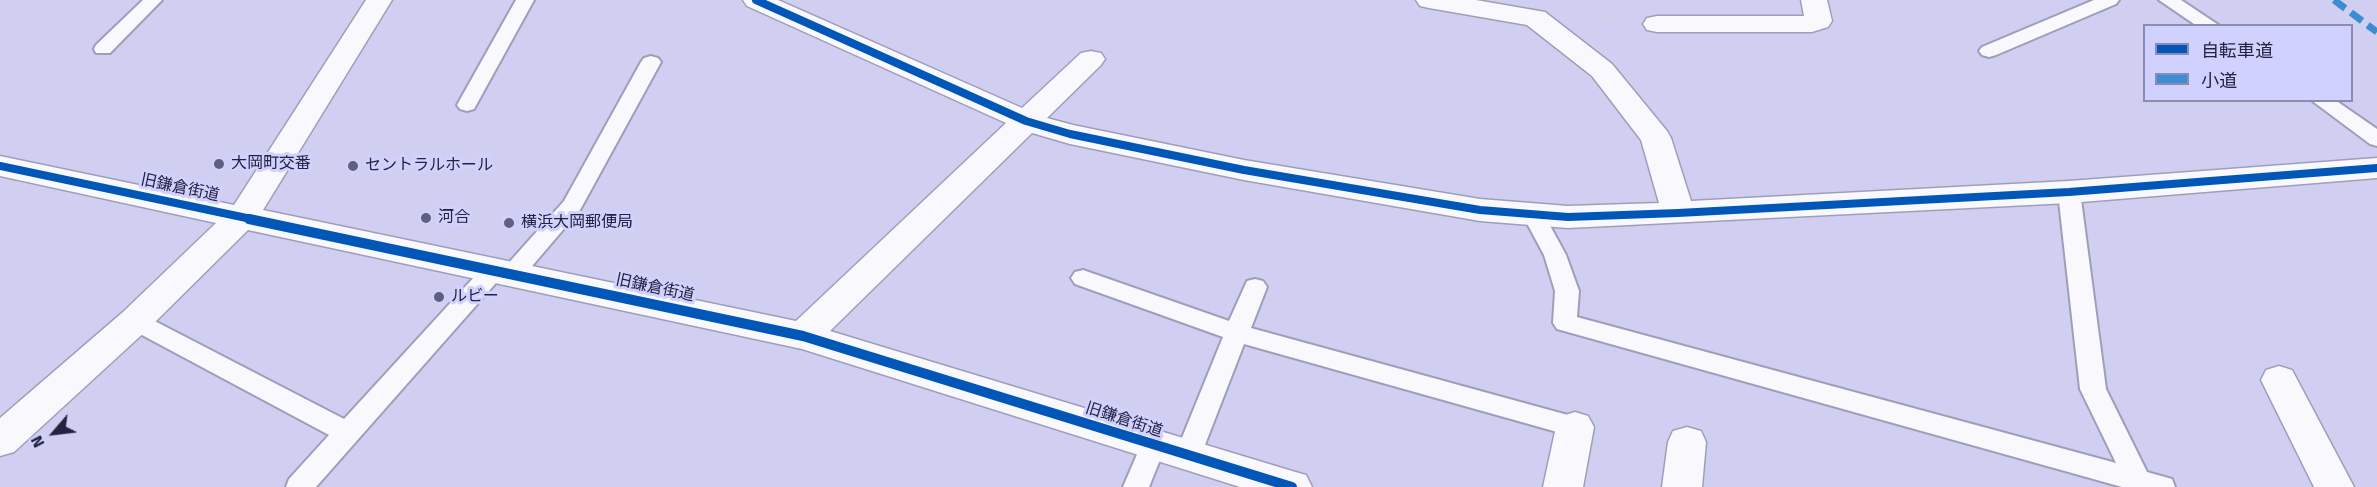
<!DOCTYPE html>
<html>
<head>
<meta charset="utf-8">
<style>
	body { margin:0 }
	#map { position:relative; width:2377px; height:487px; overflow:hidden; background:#d0cff1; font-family:"Fira Sans","Noto Sans JP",sans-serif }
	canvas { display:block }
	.legend { position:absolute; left:2143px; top:24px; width:210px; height:78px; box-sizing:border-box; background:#d1d1ff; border:2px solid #8c8bb2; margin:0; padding:8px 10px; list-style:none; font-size:18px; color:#24223f }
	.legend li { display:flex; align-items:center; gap:12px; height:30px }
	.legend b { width:30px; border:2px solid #8c8bb2 }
	.north { position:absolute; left:24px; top:403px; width:60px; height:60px; -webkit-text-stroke:4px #d1d1ff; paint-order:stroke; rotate:242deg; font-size:16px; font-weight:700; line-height:24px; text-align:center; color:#24223f }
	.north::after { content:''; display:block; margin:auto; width:21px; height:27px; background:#24223f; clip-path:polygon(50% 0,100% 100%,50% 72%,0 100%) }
</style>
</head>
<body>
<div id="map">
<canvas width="2377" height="487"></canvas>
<ul class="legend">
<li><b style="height:8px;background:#0057b8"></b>自転車道</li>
<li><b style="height:8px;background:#3a8ed1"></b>小道</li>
</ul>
<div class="north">N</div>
</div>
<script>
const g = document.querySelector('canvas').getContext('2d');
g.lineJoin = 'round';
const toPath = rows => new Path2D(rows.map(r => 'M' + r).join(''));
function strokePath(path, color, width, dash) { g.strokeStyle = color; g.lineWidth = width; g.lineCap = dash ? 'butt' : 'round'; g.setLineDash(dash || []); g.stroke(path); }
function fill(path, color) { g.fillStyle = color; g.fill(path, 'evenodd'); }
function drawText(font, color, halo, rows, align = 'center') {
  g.font = font + ' "Fira Sans","Noto Sans JP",sans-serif'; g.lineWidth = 6; g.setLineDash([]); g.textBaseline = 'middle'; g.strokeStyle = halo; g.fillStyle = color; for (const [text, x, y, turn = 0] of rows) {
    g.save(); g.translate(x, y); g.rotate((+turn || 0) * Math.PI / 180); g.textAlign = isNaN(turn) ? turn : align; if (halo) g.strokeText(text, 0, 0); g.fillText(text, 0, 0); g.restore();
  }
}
const lane = toPath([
	[143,0,162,0,110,53,96,53,94,49,96,45,143,0],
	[516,0,534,0,474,109,467,111,460,109,457,105,516,0],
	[2094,0,2119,0,2116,4,1996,55,1989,57,1982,55,1979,51,1982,47,2094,0],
	[2159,0,2181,0,2220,26,2197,26,2159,0],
	[651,56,658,58,661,62,580,210,521,279,513,281,505,279,503,275,316,487,286,487,289,479,329,435,127,327,123,321,127,315,135,312,143,315,344,419,487,263,495,261,503,263,505,267,564,201,641,62,644,58,651,56],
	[2311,100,2335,100,2377,129,2377,146,2370,144,2311,100],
	[2069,185,2077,187,2080,192,2106,389,2147,472,2172,479,2175,487,2122,487,1557,329,1553,323,1555,291,1544,255,1522,214,1525,209,1533,207,1541,209,1566,255,1579,291,1577,317,2116,463,2080,389,2058,192,2061,187,2069,185],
	[1083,270,1229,321,1247,281,1255,279,1263,281,1267,287,1251,328,1575,417,1584,420,1588,427,1584,434,1575,437,1244,344,1201,455,1197,463,1188,466,1179,463,1175,455,1223,337,1075,284,1071,278,1075,272,1083,270],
	[1153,434,1162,438,1166,445,1149,487,1123,487,1144,438,1153,434]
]);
const street = toPath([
	[366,0,392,0,263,210,796,321,1006,123,747,6,743,0,778,0,1022,108,1081,53,1091,51,1101,53,1105,59,1101,65,1047,118,1073,125,1244,160,1480,199,1568,206,1659,203,1641,140,1592,76,1527,25,1429,8,1420,6,1416,0,1476,0,1545,12,1612,64,1667,131,1671,138,1691,201,2069,181,2377,158,2377,178,2069,203,1568,228,1480,221,1244,180,1070,144,1032,133,830,331,1292,471,1306,475,1312,487,1240,487,802,349,248,230,147,330,14,452,0,456,0,418,123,312,216,223,0,176,0,156,234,205,366,0],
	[1801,0,1827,0,1832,21,1828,27,1812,32,1657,32,1647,30,1643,24,1647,18,1657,16,1804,16,1801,0],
	[2279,366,2292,370,2354,487,2314,487,2261,380,2266,370,2279,366],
	[1575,412,1588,416,1594,427,1583,487,1543,487,1556,427,1562,416,1575,412],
	[1687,427,1701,431,1706,442,1702,487,1662,487,1668,442,1673,431,1687,427]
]);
strokePath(lane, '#9f9eba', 4);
strokePath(street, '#9f9eba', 3);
strokePath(toPath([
	[1593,20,1627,22]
]), '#d0cfda', 3, [3, 3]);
fill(lane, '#f8f8fd');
fill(street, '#f8f8fd');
strokePath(toPath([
	[2334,0,2377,32]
]), '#3a8ed1', 7, [14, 7]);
strokePath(toPath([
	[756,0,1026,121,1070,134,1244,170,1480,210,1568,217,1678,213,2069,192,2377,168],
	[0,166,256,220]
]), '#0057b8', 8);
strokePath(toPath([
	[249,219,803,336,1292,487]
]), '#0057b8', 10);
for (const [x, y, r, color] of [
	[219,164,6,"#605f7d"],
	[353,166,6,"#605f7d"],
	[426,218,6,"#605f7d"],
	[509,223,6,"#605f7d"],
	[439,297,6,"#605f7d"]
]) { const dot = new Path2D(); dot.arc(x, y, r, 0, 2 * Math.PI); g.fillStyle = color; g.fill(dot); strokePath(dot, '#d1d1ff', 2); }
drawText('16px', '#24223f', '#d1d1ff', [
	["大岡町交番",231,164],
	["セントラルホール",365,166],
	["河合",438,218],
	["横浜大岡郵便局",521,223],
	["ルビー",451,297]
], 'left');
drawText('16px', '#24223f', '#d1d1ff', [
	["旧鎌倉街道",180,188,12],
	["旧鎌倉街道",655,288,12],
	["旧鎌倉街道",1124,420,18]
]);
</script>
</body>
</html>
